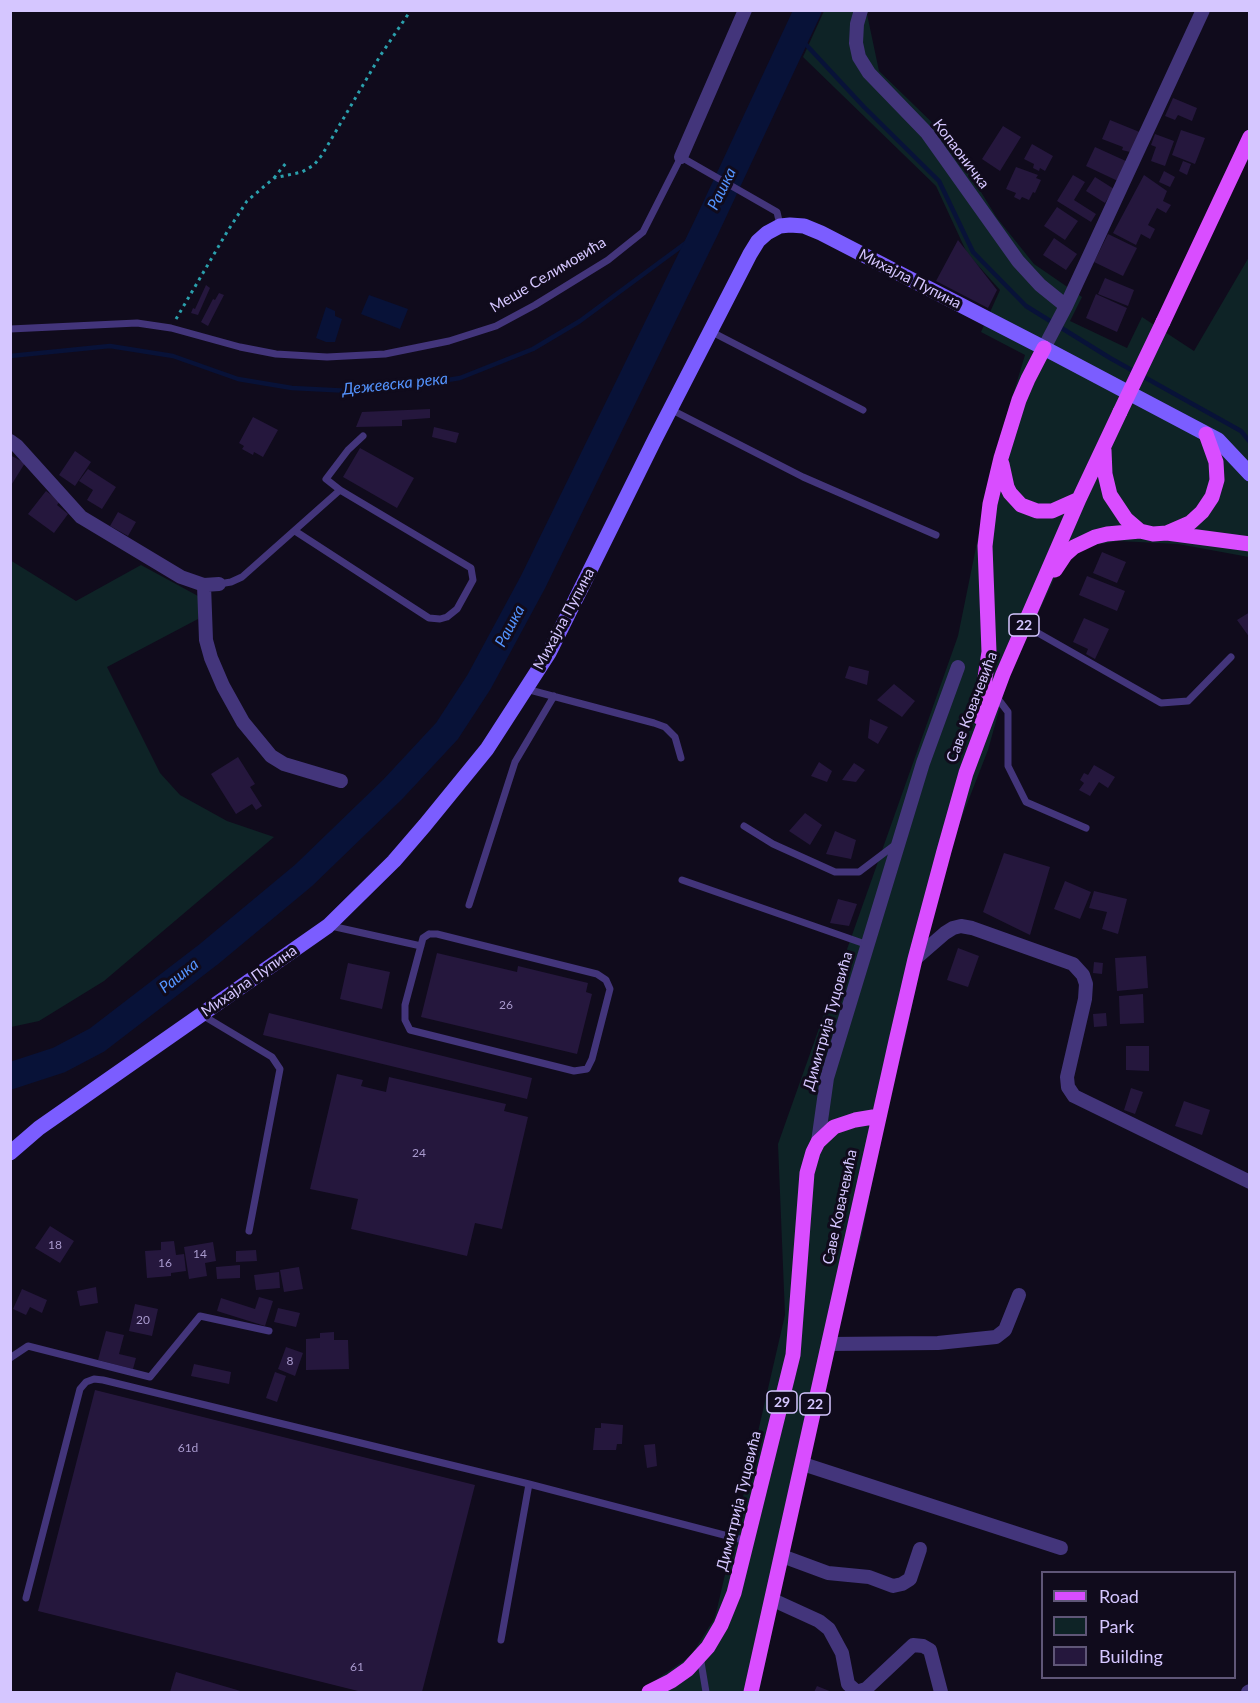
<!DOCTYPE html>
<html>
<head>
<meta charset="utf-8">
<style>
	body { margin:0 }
	#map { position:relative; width:1260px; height:1703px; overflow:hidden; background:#100b1c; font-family:Lato,sans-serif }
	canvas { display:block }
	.frame { position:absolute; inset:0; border:12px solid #d5c6ff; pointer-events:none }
	.legend { position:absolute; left:1041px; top:1571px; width:195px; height:108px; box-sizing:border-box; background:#100b1c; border:2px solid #5f5677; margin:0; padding:8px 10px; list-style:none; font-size:18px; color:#d5c6ff }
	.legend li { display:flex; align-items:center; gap:12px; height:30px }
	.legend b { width:30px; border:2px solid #5f5677 }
</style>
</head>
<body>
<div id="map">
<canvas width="1260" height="1703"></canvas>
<div class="frame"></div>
<ul class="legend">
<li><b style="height:8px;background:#d94dff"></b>Road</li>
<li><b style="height:16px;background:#0e2326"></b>Park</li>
<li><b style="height:16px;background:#25173d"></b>Building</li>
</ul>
</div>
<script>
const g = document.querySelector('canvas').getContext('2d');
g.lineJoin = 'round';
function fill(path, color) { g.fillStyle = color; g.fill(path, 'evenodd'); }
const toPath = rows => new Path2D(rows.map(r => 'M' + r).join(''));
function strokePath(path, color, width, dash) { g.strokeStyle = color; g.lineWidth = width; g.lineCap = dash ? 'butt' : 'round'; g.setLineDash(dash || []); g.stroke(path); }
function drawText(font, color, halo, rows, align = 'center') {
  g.font = font + ' Lato,sans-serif'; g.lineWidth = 6; g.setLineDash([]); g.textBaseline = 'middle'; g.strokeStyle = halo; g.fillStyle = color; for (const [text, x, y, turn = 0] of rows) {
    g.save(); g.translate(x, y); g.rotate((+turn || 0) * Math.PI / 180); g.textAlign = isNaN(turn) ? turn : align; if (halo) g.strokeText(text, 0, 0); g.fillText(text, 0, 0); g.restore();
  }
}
fill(toPath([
	[824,11,869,11,867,14,879,71,947,137,997,218,1034,264,1082,297,1070,321,1127,348,1142,317,1194,351,1249,257,1249,557,1178,544,1118,541,1090,546,1061,564,1008,678,988,750,958,827,924,948,905,1039,884,1122,861,1239,838,1323,759,1692,657,1692,657,1679,685,1660,694,1651,714,1619,717,1609,785,1315,778,1144,958,636,995,454,1025,355,981,332,1000,290,967,253,936,186,803,57],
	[10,560,76,601,141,565,198,596,198,619,107,667,160,773,180,795,227,821,274,837,104,981,39,1021,11,1027]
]), '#0e2326');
fill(toPath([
	[369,295,408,309,400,329,361,314],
	[326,307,335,311,335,316,342,319,335,342,326,342,316,338]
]), '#081238');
strokePath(toPath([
	[798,36,864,107,939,181,973,252,1026,306,1110,358,1241,431,1250,442],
	[10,356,110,346,173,356,238,379,292,388,351,391,416,385,460,378,533,349,580,321,706,228]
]), '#081238', 4.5);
strokePath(toPath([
	[10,1076,59,1060,97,1040,209,954,304,875,393,789,447,731,479,682,533,582,706,228,808,10]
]), '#081238', 27);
fill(toPath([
	[1173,98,1197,108,1192,121,1178,115,1175,120,1165,116],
	[1110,120,1142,133,1134,153,1122,150,1123,147,1102,139],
	[1003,126,1021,137,1000,171,982,159],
	[1181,130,1205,138,1195,164,1172,155],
	[1155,134,1174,141,1165,166,1151,161,1156,147,1151,145],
	[1032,144,1053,156,1045,171,1040,168,1039,171,1033,168,1034,164,1024,159],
	[1095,147,1128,162,1120,182,1086,166],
	[1183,161,1191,164,1187,175,1179,171],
	[1016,167,1038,175,1036,178,1041,180,1035,193,1033,192,1029,200,1022,197,1020,200,1014,197,1016,193,1006,189],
	[1164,171,1175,177,1170,187,1159,182],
	[1073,175,1085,182,1074,200,1096,214,1091,222,1057,201],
	[1144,175,1167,191,1163,201,1171,205,1166,213,1157,208,1148,225,1155,229,1150,239,1141,234,1136,245,1113,233],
	[1095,177,1114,189,1105,203,1086,191],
	[1057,207,1078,221,1065,240,1044,226],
	[1108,234,1137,248,1123,276,1094,262],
	[1054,238,1077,254,1066,270,1043,255],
	[958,240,997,290,988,308,936,281],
	[1105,278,1134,290,1128,306,1098,294],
	[206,285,210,288,198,315,191,313,193,308,195,309],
	[219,293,224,295,208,326,201,322,213,299,215,300],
	[1096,294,1127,308,1117,332,1086,318],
	[430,409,430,418,402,420,402,426,356,427,362,412],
	[253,417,278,430,263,457,254,452,253,455,242,449,244,446,239,443],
	[434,427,459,433,456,443,432,437],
	[360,448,414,478,397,508,343,477],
	[75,451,91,462,75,486,59,475],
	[10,455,25,463,10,487],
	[88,469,116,487,102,509,87,500,93,490,79,481],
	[46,491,60,501,57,505,68,514,54,533,28,514],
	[118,512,136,522,128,536,110,526],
	[1102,552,1126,562,1117,583,1093,573],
	[1087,576,1125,591,1117,611,1079,595],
	[1250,612,1250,638,1237,620],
	[1084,618,1109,629,1095,659,1086,654,1088,649,1073,642],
	[849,666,869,671,867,685,845,678],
	[894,684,915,701,902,717,877,700],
	[870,719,888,727,878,744,868,738],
	[238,757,255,784,250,787,262,806,256,810,252,804,236,814,211,774],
	[819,762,832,771,827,782,811,776],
	[854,763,865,770,856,782,842,780],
	[1094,765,1115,777,1108,788,1099,782,1090,796,1079,790,1084,783,1080,780,1084,773,1088,775],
	[805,813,822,825,810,845,789,831],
	[835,831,856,840,851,859,826,854],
	[1004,853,1050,867,1030,935,983,912],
	[1065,881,1091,892,1080,919,1054,909],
	[1094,891,1127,899,1118,934,1102,929,1107,912,1089,908],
	[838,899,857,904,849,926,830,923],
	[958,948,979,956,968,987,947,980],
	[437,953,517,972,518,966,588,983,586,992,592,994,577,1054,421,1017],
	[1146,956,1148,988,1117,991,1115,958],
	[1094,962,1103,963,1102,974,1093,973],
	[348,963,390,972,382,1009,340,999],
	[1143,994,1144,1023,1120,1024,1119,996],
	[269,1013,532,1078,527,1099,263,1035],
	[1106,1013,1107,1026,1094,1027,1093,1014],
	[1126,1046,1149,1046,1149,1071,1126,1070],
	[337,1074,363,1080,361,1086,386,1092,389,1077,506,1104,504,1111,528,1117,502,1229,475,1223,467,1256,351,1229,358,1199,310,1189],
	[1131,1088,1143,1092,1135,1114,1124,1110],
	[1184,1101,1210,1110,1202,1135,1175,1126],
	[50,1226,74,1241,60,1263,35,1248],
	[174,1241,176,1255,184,1254,186,1271,171,1273,171,1276,147,1278,145,1251,161,1250,161,1242],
	[213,1242,216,1261,205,1263,207,1276,189,1279,184,1247],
	[256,1250,257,1261,236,1262,236,1251],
	[240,1265,240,1278,217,1279,216,1267],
	[299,1267,303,1289,284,1292,280,1270],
	[279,1272,280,1288,256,1290,254,1275],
	[96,1287,98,1303,80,1306,77,1291],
	[22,1289,47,1300,42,1313,30,1307,26,1315,13,1309],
	[259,1297,273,1301,265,1326,217,1311,221,1298,255,1309],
	[135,1304,158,1309,152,1336,129,1331],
	[278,1308,300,1313,296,1327,274,1322],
	[106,1331,124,1335,119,1354,136,1358,133,1369,98,1360],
	[334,1332,334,1340,348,1340,349,1369,306,1370,306,1339,320,1338,320,1333],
	[286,1347,303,1353,295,1376,278,1369],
	[194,1364,231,1372,229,1384,191,1376],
	[275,1372,286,1376,277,1402,266,1398],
	[95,1390,475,1485,422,1692,362,1692,38,1611],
	[601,1423,623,1425,622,1444,617,1444,616,1450,593,1450,595,1428,601,1428],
	[655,1444,657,1466,647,1468,644,1445],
	[176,1672,244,1692,170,1692],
	[817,1686,832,1692,814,1692]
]), '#25173d');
strokePath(toPath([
	[274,178,286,163],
	[176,319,227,232,247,201,274,178,302,172,314,165,322,155,380,56,411,10]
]), '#2ba0ad', 3, [3, 4.5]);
strokePath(toPath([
	[10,329,137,323,171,328,240,347,276,354,327,357,385,354,449,341,496,326,535,305,608,260,643,232,681,157,777,212,780,225],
	[710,331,863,410],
	[670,409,803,477,936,535],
	[340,490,326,479,348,450,363,436],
	[219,584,231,582,242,577,340,490,471,568,473,580,457,609,447,617,440,619,429,618,295,531],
	[1024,625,1161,703,1188,701,1231,657],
	[526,689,654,723,665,727,675,737,681,758],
	[995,695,1008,712,1008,766,1026,802,1086,828],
	[744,826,773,844,835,872,859,872,896,844],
	[682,880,868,945],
	[469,905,515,762,554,696],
	[331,926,421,946],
	[429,934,437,934,597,974,606,980,610,989,592,1059,587,1069,574,1071,410,1030,405,1020,405,1005,423,938,429,934],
	[202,1015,272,1057,280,1069,249,1231],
	[10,1358,28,1346,150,1377,200,1316,269,1331],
	[26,1598,80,1389,86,1382,94,1379,103,1380,529,1484,747,1541],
	[501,1640,529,1484],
	[700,1656,706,1692]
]), '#43357b', 7);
strokePath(toPath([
	[861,10,857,24,856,43,859,57,869,73,927,133,1018,261,1040,285,1066,306,1044,348],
	[681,157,745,10],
	[1066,306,1203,10],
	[10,441,17,446,81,517,181,577,204,585,219,584],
	[204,585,206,640,211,658,223,686,243,722,271,756,284,764,341,781],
	[915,959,945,933,953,928,961,926,972,928,1073,964,1083,975,1086,984,1085,999,1067,1077,1068,1087,1074,1096,1250,1182],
	[818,1142,827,1078,923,763,958,667],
	[828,1344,938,1343,996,1337,1005,1330,1019,1295],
	[803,1464,1061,1548],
	[782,1556,828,1573,869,1577,893,1586,902,1584,910,1579,920,1549],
	[773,1600,819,1621,829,1629,842,1653,848,1684,857,1692,866,1689,913,1645,923,1646,930,1650,941,1692],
	[1248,1692,1250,1691]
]), '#43357b', 14);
strokePath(toPath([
	[10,1153,39,1128,328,926,394,861,425,825,487,749,549,653,655,439,750,254,758,241,767,233,780,226,790,225,804,226,821,233,1044,348,1218,440,1250,474]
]), '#7b5dff', 15);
strokePath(toPath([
	[1163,322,1250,137],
	[1104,450,1105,474,1110,495,1126,519,1140,531],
	[1002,464,1007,487,1010,493,1021,505,1037,511,1052,511,1079,499],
	[1167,533,1190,523,1202,512,1212,497,1217,480,1216,462,1206,434],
	[1055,570,1065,555,1074,547,1095,537,1107,534,1140,531,1153,534,1167,533,1250,544],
	[979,717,989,652,985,546,990,504,1001,458,1019,400,1028,379,1044,348],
	[649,1692,671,1681,688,1669,708,1647,721,1625,734,1593,793,1355,807,1173,813,1152,818,1142,834,1127,855,1120,879,1116],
	[751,1692,896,1041,915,959,944,851,966,773,1003,674,1079,499,1120,412]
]), '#d94dff', 15);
strokePath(toPath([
	[1120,412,1163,322]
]), '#d94dff', 15);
drawText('12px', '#a99ace', null, [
	["26",506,1005],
	["24",419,1153],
	["18",55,1245],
	["14",200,1254],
	["16",165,1263],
	["20",143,1320],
	["8",290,1361],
	["61d",188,1448],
	["61",357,1667]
]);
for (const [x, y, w] of [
	[1024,625,30],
	[782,1402,30],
	[815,1404,30]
]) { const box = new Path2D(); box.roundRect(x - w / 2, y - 11, w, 22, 4.5); g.fillStyle = '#100b1c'; g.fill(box); strokePath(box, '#d5c6ff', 1.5); }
drawText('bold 14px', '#d5c6ff', null, [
	["22",1024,625],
	["29",782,1402],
	["22",815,1404]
]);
drawText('15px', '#d5c6ff', '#100b1c', [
	["Копаоничка",961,154,53],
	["Меше Селимовића",548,275,-31],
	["Михајла Пупина",910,279,27],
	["Михајла Пупина",564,619,-62],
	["Саве Ковачевића",972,707,-69],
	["Михајла Пупина",249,981,-35],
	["Димитрија Туцовића",828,1021,-74],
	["Саве Ковачевића",840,1207,-78],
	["Димитрија Туцовића",739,1501,-76]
]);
drawText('italic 16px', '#5494ff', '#100b1c', [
	["Рашка",722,189,-64],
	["Дежевска река",395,384,-6],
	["Рашка",510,626,-62],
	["Рашка",179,976,-38]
]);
</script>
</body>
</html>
